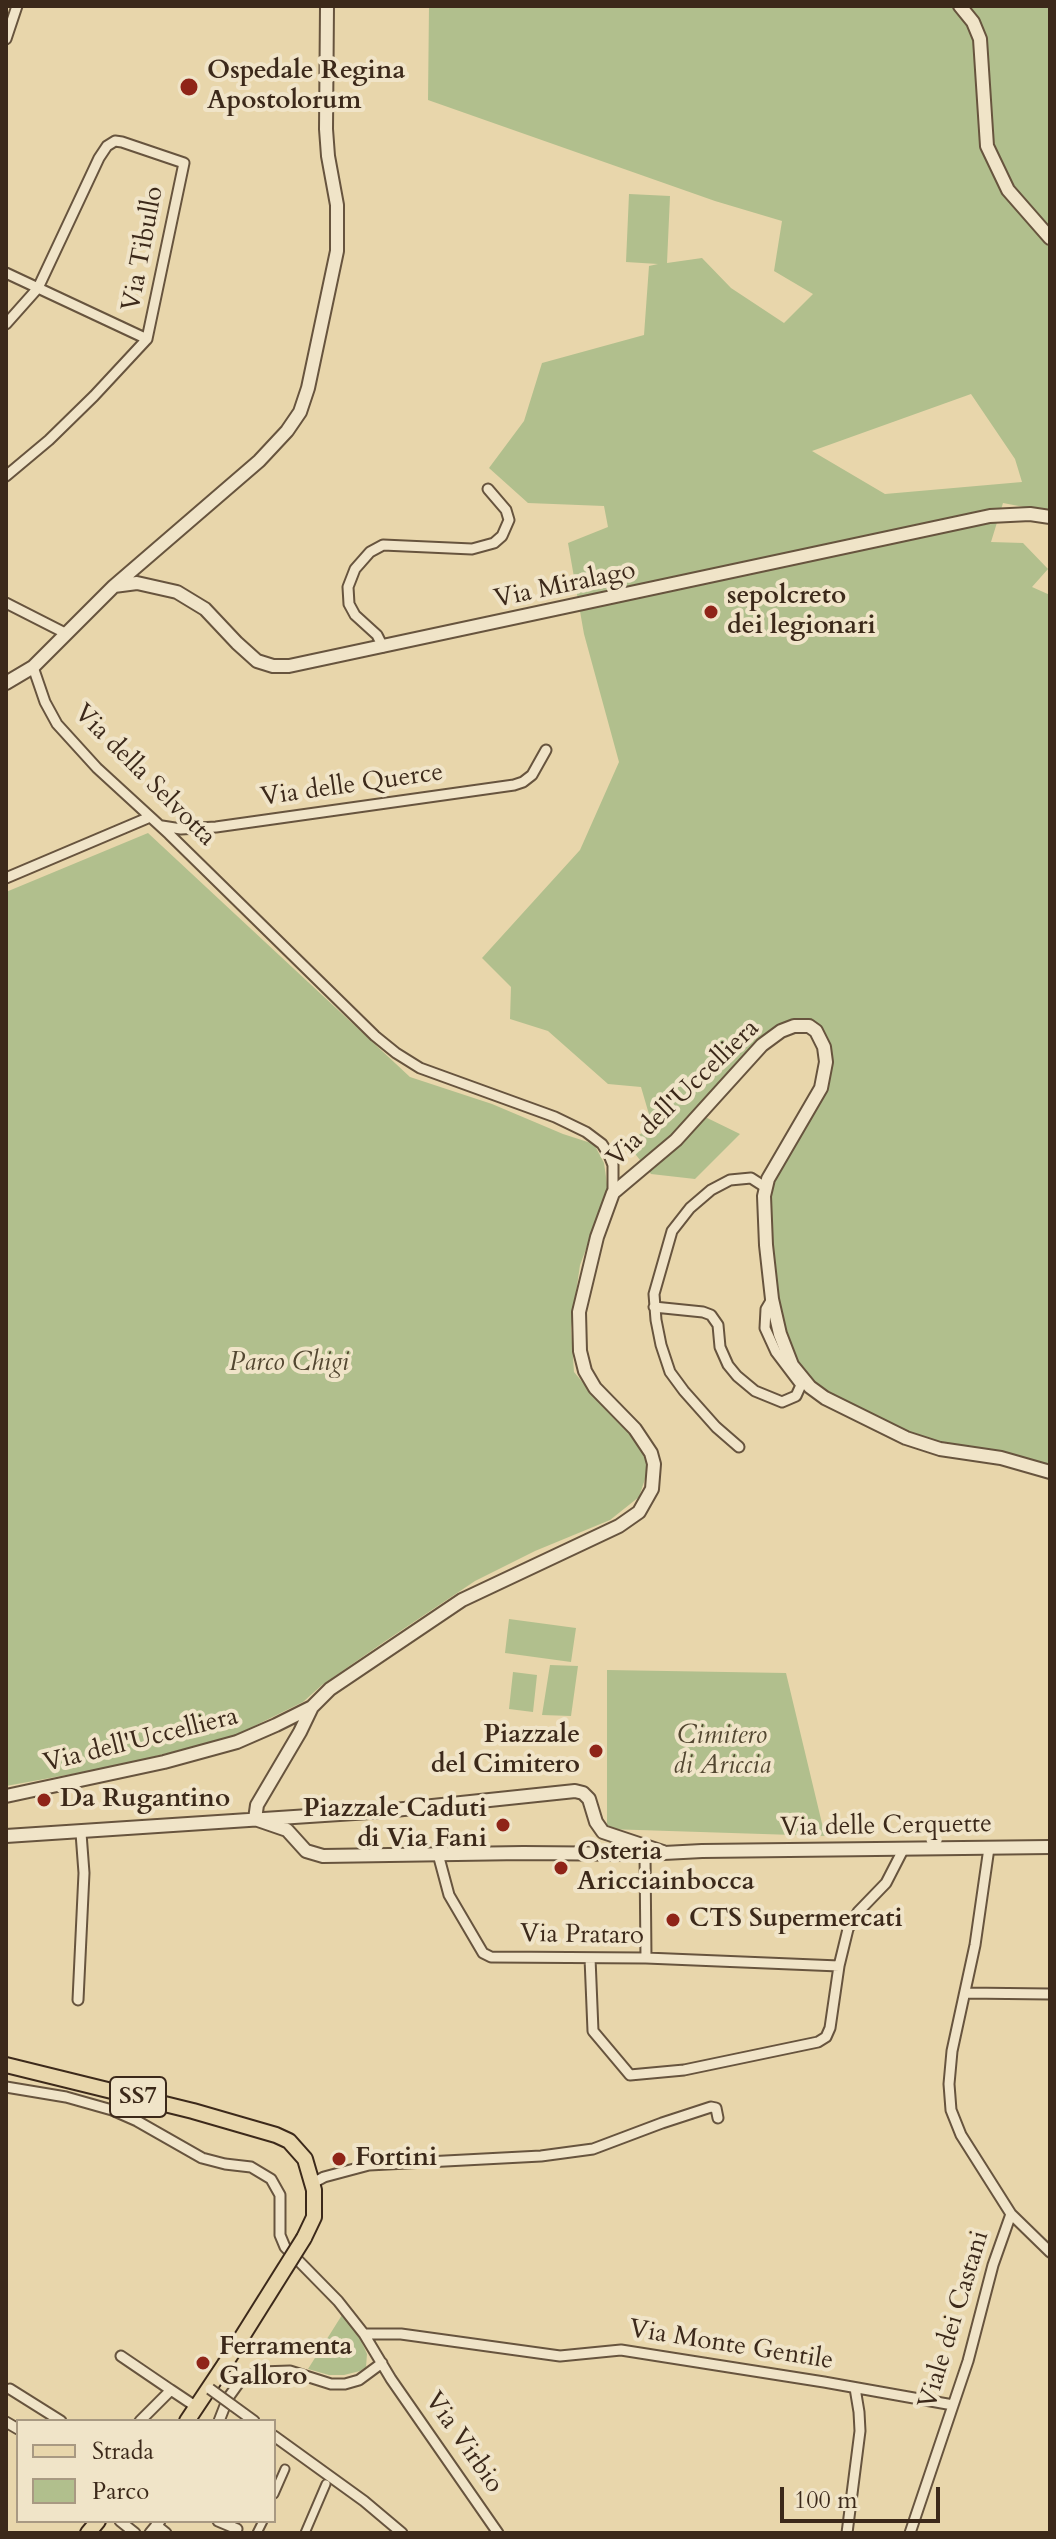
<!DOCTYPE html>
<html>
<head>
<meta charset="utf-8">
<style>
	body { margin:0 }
	#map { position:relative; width:1056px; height:2539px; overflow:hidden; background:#e8d6ab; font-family:Cardo,serif }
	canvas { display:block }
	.frame { position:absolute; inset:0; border:8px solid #3c291a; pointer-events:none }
	.legend { position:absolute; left:16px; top:2419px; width:260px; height:104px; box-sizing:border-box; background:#f0e4c8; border:2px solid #a89982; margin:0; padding:10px 14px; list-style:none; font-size:24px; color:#3c291a }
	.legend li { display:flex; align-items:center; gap:16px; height:40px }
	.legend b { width:40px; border:2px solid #a89982 }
	.scale { position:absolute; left:780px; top:2487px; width:160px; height:36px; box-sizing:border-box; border:4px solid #3c291a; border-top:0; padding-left:10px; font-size:24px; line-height:28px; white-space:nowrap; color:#3c291a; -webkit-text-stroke:6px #f0e4c8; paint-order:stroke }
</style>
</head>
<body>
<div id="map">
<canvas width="1056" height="2539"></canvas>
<div class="frame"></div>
<ul class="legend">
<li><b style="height:10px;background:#e8d6ab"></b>Strada</li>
<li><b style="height:22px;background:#b1bf8d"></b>Parco</li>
</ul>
<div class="scale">100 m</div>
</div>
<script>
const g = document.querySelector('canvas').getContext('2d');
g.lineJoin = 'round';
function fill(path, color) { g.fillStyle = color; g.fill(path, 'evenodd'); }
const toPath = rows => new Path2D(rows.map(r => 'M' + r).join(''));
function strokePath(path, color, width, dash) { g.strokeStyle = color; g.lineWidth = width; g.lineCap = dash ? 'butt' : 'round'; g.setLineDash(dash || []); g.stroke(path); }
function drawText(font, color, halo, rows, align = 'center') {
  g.font = font + ' Cardo,serif'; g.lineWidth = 8; g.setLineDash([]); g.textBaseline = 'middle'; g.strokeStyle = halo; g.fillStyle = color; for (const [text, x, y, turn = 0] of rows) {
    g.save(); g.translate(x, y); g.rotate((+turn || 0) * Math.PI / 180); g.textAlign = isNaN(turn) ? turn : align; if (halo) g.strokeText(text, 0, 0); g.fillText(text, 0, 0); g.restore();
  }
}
fill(toPath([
	[429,6,1050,6,1050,512,1003,503,991,542,1023,543,1048,569,1032,587,1050,595,1050,1472,965,1445,940,1449,810,1387,780,1334,764,1196,825,1070,816,1031,781,1031,699,1114,740,1134,695,1179,651,1174,625,1141,653,1128,641,1087,608,1084,548,1031,510,1019,511,987,482,958,580,850,619,762,584,634,568,543,608,527,604,506,528,503,489,468,524,421,542,363,644,335,649,266,658,264,626,262,629,194,670,196,667,263,702,258,731,288,784,323,813,294,774,271,782,221,715,201,428,100],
	[971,394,1015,459,1022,482,885,494,812,451],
	[148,833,410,1077,492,1104,563,1134,594,1144,604,1163,608,1191,580,1265,571,1328,574,1372,600,1403,632,1433,649,1467,639,1497,610,1520,535,1551,475,1581,384,1642,322,1685,303,1702,232,1737,116,1766,6,1786,6,892],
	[509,1619,576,1628,571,1662,505,1653],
	[550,1665,578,1666,571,1716,542,1715],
	[607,1670,786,1673,825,1836,607,1829],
	[513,1672,537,1675,533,1712,509,1709],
	[342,2315,360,2338,367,2354,366,2367,360,2371,344,2375,329,2375,308,2369]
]), '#b1bf8d');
const pedestrian = toPath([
	[274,2494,285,2469],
	[257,2533,263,2521],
	[305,2533,326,2484]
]);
const minor = toPath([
	[6,39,17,6],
	[6,273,147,339],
	[6,324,38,288,99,158,107,146,115,141,122,142,184,163,147,339,94,396,49,440,6,476],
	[6,603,65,633],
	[383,647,377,635,355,615,349,604,348,587,355,569,370,552,383,545,472,549,494,543,502,536,509,520,506,510,488,489],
	[33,667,45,702,57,724,97,768,169,834,375,1036,396,1053,420,1068,555,1117,586,1132,602,1144,609,1155,613,1165,613,1193],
	[162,826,181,829,216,827,514,785,523,782,532,775,546,750],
	[6,878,150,817],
	[654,1307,703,1312,711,1315,718,1325,720,1347,728,1365,737,1376,755,1391,782,1402,796,1396,801,1385,776,1352,765,1328,766,1309,772,1299],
	[739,1447,716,1427,684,1391,670,1372,661,1345,656,1320,654,1294,672,1231,690,1208,711,1190,730,1180,751,1178,765,1187],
	[989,1848,975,1945,952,2051,949,2084,951,2110,961,2135,1011,2214,1050,2252],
	[438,1854,449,1895,483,1953,491,1957,646,1958,839,1966],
	[645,1854,646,1958],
	[590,1958,593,2031,630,2075,684,2070,818,2042,826,2037,830,2028,839,1966,848,1929,858,1912,886,1883,904,1848],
	[965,1993,1050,1994],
	[78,2000,84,1873,81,1833],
	[6,2087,66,2097,112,2110,137,2121,202,2158,225,2164,251,2167,271,2179,280,2195,280,2235,285,2247,338,2301,364,2334,391,2379,498,2533],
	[313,2183,324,2177,369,2165,541,2156,593,2149,662,2123,711,2107,716,2108,718,2118],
	[364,2334,401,2334,560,2356,621,2350,824,2382,953,2405],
	[121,2356,171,2390],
	[10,2389,61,2421],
	[232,2405,254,2421],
	[140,2421,171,2390,198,2408],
	[219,2421,228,2398,238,2384,248,2376,261,2372,290,2371,331,2384,345,2384,359,2380,382,2363],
	[6,2422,18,2429],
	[274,2436,364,2501,402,2533],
	[120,2521,135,2533],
	[218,2521,237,2529],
	[156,2525,166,2533],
	[150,2533,160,2521],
	[847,2533,860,2431,859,2412,855,2388],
	[910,2533,968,2361,993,2265,1011,2214]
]);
const tertiary = toPath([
	[960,6,973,22,980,39,987,146,1008,190,1050,238],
	[114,586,137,583,177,592,205,609,237,643,257,661,273,666,289,666,990,516,1030,514,1050,517],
	[6,683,33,667,114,586,259,461,287,431,300,412,308,388,337,251,337,205,328,156,326,129,327,6],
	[6,1796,164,1762,237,1742,276,1725,312,1707,330,1689,462,1600,619,1526,639,1512,652,1489,654,1464,651,1453,635,1429,595,1388,585,1371,580,1351,579,1312,597,1237,613,1193,676,1140,762,1045,781,1031,794,1026,809,1026,816,1031,824,1047,826,1062,821,1088,768,1179,764,1196,766,1245,772,1299,780,1334,792,1365,810,1387,825,1398,906,1438,940,1449,1001,1458,1050,1472],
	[255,1819,287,1830,306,1851,323,1856,523,1853,645,1854,702,1851,1050,1847],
	[255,1819,257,1805,300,1732,312,1707],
	[6,1836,385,1811,575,1791,583,1793,589,1799,596,1822,603,1832,663,1852]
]);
const primary = toPath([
	[6,2065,193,2111,276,2135,289,2141,305,2159,314,2190,314,2217,304,2238],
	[187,2421,225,2364],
	[88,2533,98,2521]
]);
strokePath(pedestrian, '#67543e', 11);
strokePath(minor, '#67543e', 13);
strokePath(tertiary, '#67543e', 16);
strokePath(primary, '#3c291a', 18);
strokePath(pedestrian, '#f0e4c8', 7);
strokePath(minor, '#f0e4c8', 9);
strokePath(tertiary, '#f0e4c8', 12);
strokePath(primary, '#e8d6ab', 14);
const minorBridge = toPath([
	[210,2389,232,2405]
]);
const primaryBridge = toPath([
	[225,2364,304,2238]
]);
strokePath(minorBridge, '#67543e', 13, []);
strokePath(primaryBridge, '#3c291a', 18, []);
strokePath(minorBridge, '#f0e4c8', 9);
strokePath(primaryBridge, '#e8d6ab', 14);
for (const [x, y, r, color] of [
	[189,87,10,"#8f2418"],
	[711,612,8,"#8f2418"],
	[596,1751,8,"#8f2418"],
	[44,1800,8,"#8f2418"],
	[503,1825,8,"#8f2418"],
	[561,1868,8,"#8f2418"],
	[673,1920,8,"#8f2418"],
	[339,2159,8,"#8f2418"],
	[203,2363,8,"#8f2418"]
]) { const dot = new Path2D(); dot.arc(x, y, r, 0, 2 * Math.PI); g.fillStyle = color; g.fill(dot); strokePath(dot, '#f0e4c8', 3); }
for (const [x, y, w] of [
	[138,2097,56]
]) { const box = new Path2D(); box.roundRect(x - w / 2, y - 20, w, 40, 6); g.fillStyle = '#f0e4c8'; g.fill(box); strokePath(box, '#3c291a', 2); }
drawText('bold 24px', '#3c291a', null, [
	["SS7",138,2097]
]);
drawText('bold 26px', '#3c291a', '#f0e4c8', [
	["Ospedale Regina",207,72],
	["Apostolorum",207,102],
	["sepolcreto",727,597],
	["dei legionari",727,627],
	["Piazzale",580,1736,"right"],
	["del Cimitero",580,1766,"right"],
	["Da Rugantino",60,1800],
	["Piazzale Caduti",487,1810,"right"],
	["di Via Fani",487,1840,"right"],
	["Osteria",577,1853],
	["Aricciainbocca",577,1883],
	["CTS Supermercati",689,1920],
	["Fortini",355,2159],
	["Ferramenta",219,2348],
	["Galloro",219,2378]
], 'left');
drawText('26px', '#3c291a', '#f0e4c8', [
	["Via Tibullo",144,249,-79],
	["Via Miralago",565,586,-12],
	["Via della Selvotta",144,776,45],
	["Via delle Querce",352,786,-8],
	["Via dell'Uccelliera",684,1094,-44],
	["Via dell'Uccelliera",141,1741,-14],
	["Via delle Cerquette",886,1827,-1],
	["Via Prataro",582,1936,1],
	["Viale dei Castani",955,2320,-73],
	["Via Monte Gentile",731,2346,9],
	["Via Virbio",463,2443,55]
]);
drawText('italic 26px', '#534731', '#f0e4c8', [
	["Parco Chigi",289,1364],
	["Cimitero",722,1737],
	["di Ariccia",722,1767]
]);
</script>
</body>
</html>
